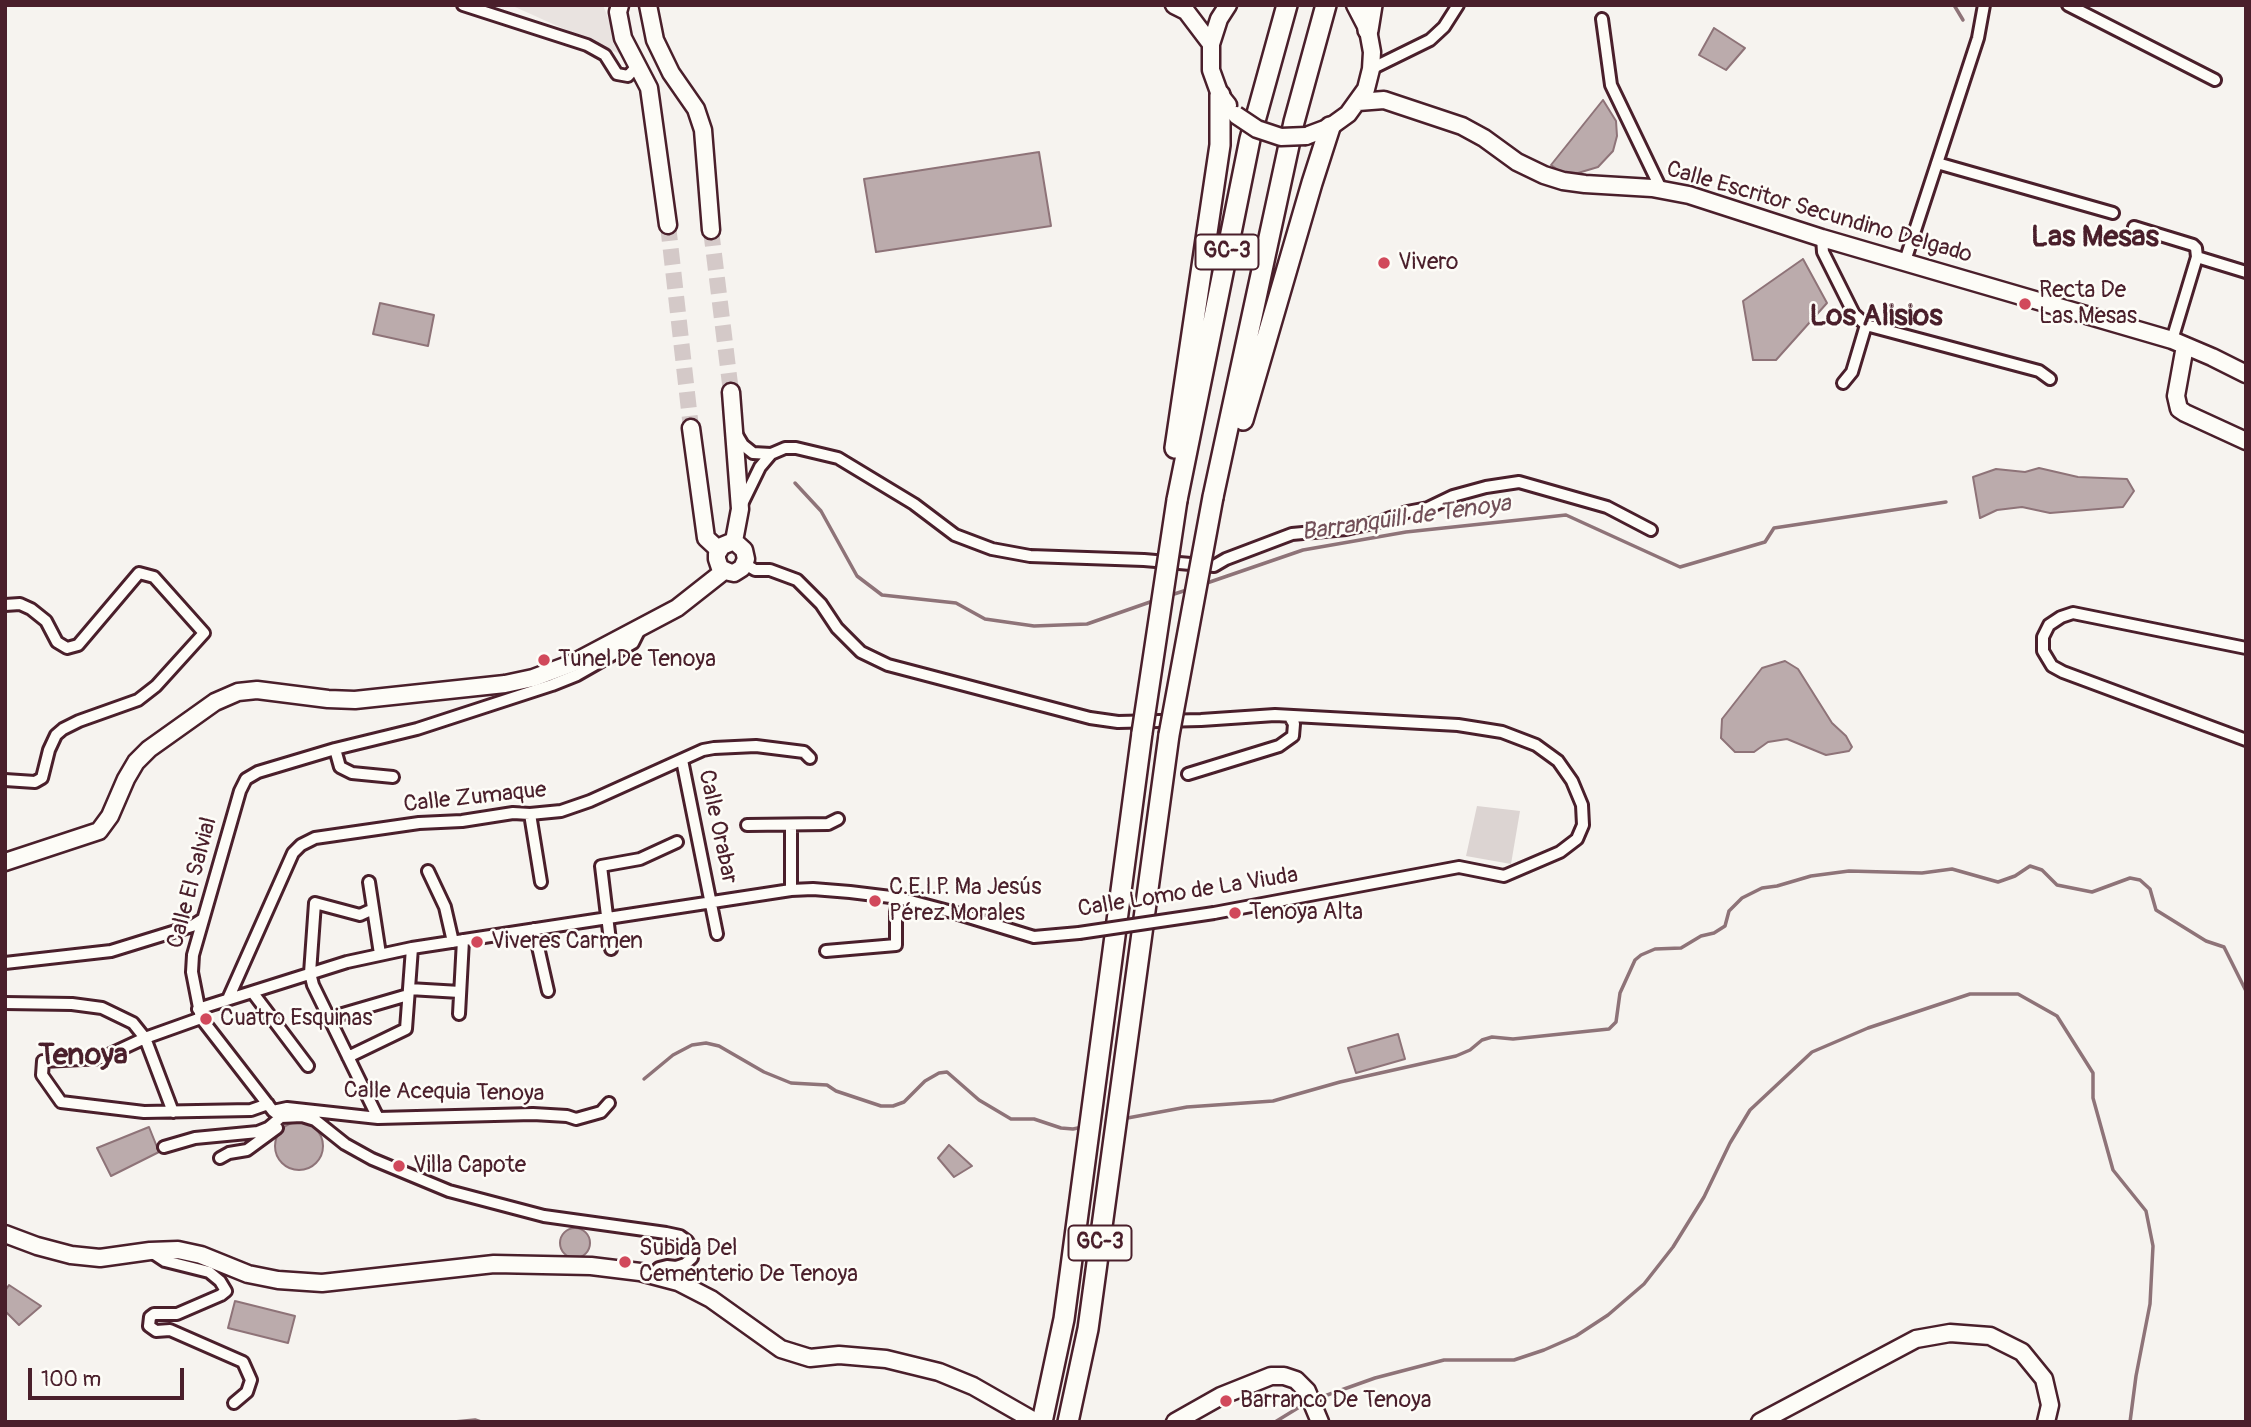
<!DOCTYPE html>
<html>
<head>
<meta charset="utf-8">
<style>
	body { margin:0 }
	#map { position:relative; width:2251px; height:1427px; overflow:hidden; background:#f6f3ef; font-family:Pangolin,sans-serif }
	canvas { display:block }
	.frame { position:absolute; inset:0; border:7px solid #4a1f2b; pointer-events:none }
	.scale { position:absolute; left:28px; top:1368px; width:156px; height:32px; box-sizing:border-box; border:4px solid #4a1f2b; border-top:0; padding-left:9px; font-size:21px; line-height:24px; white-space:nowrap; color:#4a1f2b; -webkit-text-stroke:5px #fdfcf7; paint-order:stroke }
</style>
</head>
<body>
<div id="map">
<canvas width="2251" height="1427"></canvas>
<div class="frame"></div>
<div class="scale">100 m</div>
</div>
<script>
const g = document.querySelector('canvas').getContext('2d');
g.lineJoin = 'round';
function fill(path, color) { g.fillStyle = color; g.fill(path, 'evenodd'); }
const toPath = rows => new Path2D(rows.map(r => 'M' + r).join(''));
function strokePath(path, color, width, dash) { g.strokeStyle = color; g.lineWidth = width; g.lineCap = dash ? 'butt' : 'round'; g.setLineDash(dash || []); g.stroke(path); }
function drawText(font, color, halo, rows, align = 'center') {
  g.font = font + ' Pangolin,sans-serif'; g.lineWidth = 5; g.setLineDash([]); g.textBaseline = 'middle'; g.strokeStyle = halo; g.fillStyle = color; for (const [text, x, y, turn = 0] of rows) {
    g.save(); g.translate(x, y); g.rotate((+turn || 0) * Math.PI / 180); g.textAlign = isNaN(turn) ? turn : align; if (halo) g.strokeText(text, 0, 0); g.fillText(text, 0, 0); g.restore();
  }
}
fill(toPath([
	[509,5,603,5,622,55,515,7]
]), '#e9e3e0');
fill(toPath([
	[1477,806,1520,811,1511,864,1466,856]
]), '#dcd4d2');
const water = toPath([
	[1714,28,1745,48,1726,70,1699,55,1714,28],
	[1603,100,1616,121,1617,136,1613,151,1598,167,1578,173,1561,172,1551,165,1603,100],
	[1039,152,1051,226,876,252,864,179,1039,152],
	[1803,259,1827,303,1776,360,1753,360,1743,301,1803,259],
	[380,303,434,315,428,346,373,334,380,303],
	[2039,468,2078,477,2127,479,2134,491,2123,507,2050,513,2022,507,1997,510,1980,518,1973,477,1996,469,2025,472,2039,468],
	[1785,661,1798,669,1832,723,1846,736,1852,747,1849,751,1826,755,1787,739,1768,742,1754,752,1735,752,1721,738,1722,719,1762,668,1785,661],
	[1398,1034,1405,1059,1356,1073,1348,1048,1398,1034],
	'275 1146a24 24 0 1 1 48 0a24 24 0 1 1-48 0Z',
	[149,1127,159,1152,111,1176,97,1148,149,1127],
	[949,1145,972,1166,954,1177,938,1158,949,1145],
	'560 1243a15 15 0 1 1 30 0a15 15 0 1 1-30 0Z',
	[9,1285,41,1306,19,1325,5,1311,5,1291,9,1285],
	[235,1301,295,1316,288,1343,228,1328,235,1301]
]);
fill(water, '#bbabac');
strokePath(water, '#8e7378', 2);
strokePath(toPath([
	[1954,5,1963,20],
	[795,483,821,511,857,576,882,595,956,603,985,619,1034,626,1087,624,1153,601],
	[1204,584,1303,550,1406,532,1566,515,1680,567,1765,542,1774,528,1946,502],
	[1171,595,1190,589],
	[644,1079,673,1055,692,1045,706,1043,719,1046,764,1072,791,1083,827,1085,836,1091,881,1106,893,1106,904,1102,925,1081,939,1073,947,1072,979,1100,1011,1119,1034,1119,1061,1128,1073,1129,1083,1127],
	[1122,1119,1187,1107,1273,1101,1340,1082,1456,1056,1470,1050,1482,1040,1492,1037,1513,1039,1609,1029,1616,1022,1620,993,1635,960,1641,955,1655,949,1681,948,1701,936,1714,933,1725,926,1729,911,1742,898,1762,888,1777,886,1811,876,1849,871,1922,873,1952,869,1998,882,2015,876,2030,866,2042,870,2057,885,2092,892,2130,878,2140,880,2150,889,2156,910,2206,941,2224,947,2246,991],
	[1316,1399,1375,1378,1444,1360,1514,1360,1544,1350,1576,1336,1608,1315,1644,1284,1673,1247,1704,1197,1730,1143,1750,1110,1812,1052,1868,1028,1970,994,2018,994,2057,1016,2093,1073,2093,1098,2113,1170,2146,1211,2153,1246,2150,1304,2136,1376,2130,1422],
	[454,1422,475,1420,481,1422],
	[1275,1422,1306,1403]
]), '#8e7378', 3.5);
strokePath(toPath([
	[668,225,691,428],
	[711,230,731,392]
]), '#d4c9c8', 16, [16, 8]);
const street = toPath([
	[463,5,587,45,605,55,617,74,628,76,637,66],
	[2068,5,2215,80],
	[1602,19,1611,85,1661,189],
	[1371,69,1430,40,1444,27,1458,5],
	[1937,163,2113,213],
	[2134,227,2193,245,2196,248,2197,257,2172,340],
	[1822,238,1823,252,1854,314,1866,325,2039,371,2050,379],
	[2197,257,2246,272],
	[1905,261,1978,38,1984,5],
	[1843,383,1852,372,1866,325],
	[737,435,743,445,753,453,771,454,760,467,741,506],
	[771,454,785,448,796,448,838,458,914,504,955,535,992,549,1030,556,1144,560,1214,566,1226,559,1292,534,1346,529,1382,521,1407,512,1428,508,1453,496,1486,487,1519,482,1607,507,1651,530],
	[745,564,755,570,770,570,797,580,821,604,837,628,861,652,888,665,1090,718,1118,722,1201,720,1275,715,1458,725,1502,732,1536,745,1558,761,1572,781,1582,805,1583,825,1577,839,1560,852,1504,876,1459,867,1214,913],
	[5,605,20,604,31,609,46,621,57,642,67,648,78,645,139,573,154,577,204,633,156,686,138,700,79,721,63,729,56,735,49,750,42,778,35,782,5,780],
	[640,629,633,643,577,675,552,685,417,729,335,749,258,772,246,779,240,791,193,955,192,972,201,1018,273,1111,281,1117,302,1116,315,1120,345,1144,372,1159,449,1191,544,1216,666,1233,680,1236,687,1241,692,1249,692,1258,685,1264,676,1267,667,1266,659,1268,652,1275],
	[2246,648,2073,613,2061,617,2049,625,2043,637,2043,651,2052,666,2063,672,2246,740],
	[335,749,340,767,352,773,393,777],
	[682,760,717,934],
	[1188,774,1279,746,1293,736,1294,724,1290,717],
	[530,814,541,882],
	[747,825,828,824,838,819],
	[428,871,445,907,453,942],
	[369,882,380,954],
	[791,890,791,825],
	[373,909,360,915,315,903,310,973,313,985,378,1118],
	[534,929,548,991],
	[611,949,601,866,640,859,677,842],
	[826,951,896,945,896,912,899,898],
	[5,963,111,951,192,926,203,919],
	[409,989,460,992],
	[253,993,308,1066],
	[228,999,293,853,301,845,315,838,419,823,462,821,513,813,530,814,561,811,590,801,703,750,714,748,756,746,804,752,810,758],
	[5,1003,72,1004,102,1008,133,1023,145,1038,173,1112],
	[198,1009,347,962,412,948,791,890,813,889,850,892,899,898,952,912,1034,937,1079,933],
	[459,1014,463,940],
	[201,1018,145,1038,102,1058,43,1061,42,1075,61,1102,144,1112,251,1110,268,1104],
	[329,1018,408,995],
	[348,1057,406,1029,412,948],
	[273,1111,287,1108,378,1118,533,1114,567,1116,576,1119,601,1112,609,1103],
	[164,1147,195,1138,258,1132,268,1128,281,1117],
	[220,1158,229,1153,247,1150,277,1128],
	[150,1251,165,1261,209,1272,220,1281,226,1291,221,1295,177,1314,154,1314,150,1317,149,1326,156,1331,170,1330,243,1362,251,1380,247,1392,234,1403]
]);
const secondary = toPath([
	[620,5,618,12,623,38,649,88,668,225],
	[648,5,655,40,671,73,696,109,703,130,711,230],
	[1174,5,1186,11,1211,44],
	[1358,102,1384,100,1462,126,1484,138,1517,162,1544,175,1563,181,1585,184,1652,188,1689,195,1822,238,2172,340,2212,357,2246,374],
	[1228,105,1220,95,1211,70,1211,44,1219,19,1228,5],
	[1306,136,1330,127,1348,114,1366,89,1371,69,1372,52,1368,30,1355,5],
	[2185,346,2176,396,2179,409,2185,413,2246,441],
	[731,392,740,509,734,541],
	[691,428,706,538,719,550],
	[734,541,744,550,746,559,742,568,734,573,729,572,720,568,717,559,717,554,722,546,734,541],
	[5,862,99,831,110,816,126,779,136,762,149,749,215,702,238,692,257,690,328,699,355,700,505,684,533,678,573,663,677,608,724,571],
	[5,1234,37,1246,71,1255,100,1258,150,1251,178,1250,201,1255,248,1274,278,1280,322,1283,494,1264,591,1266,640,1272,678,1282,711,1299,781,1349,810,1358,839,1355,886,1359,939,1372,973,1386,1036,1422],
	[1175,1422,1221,1396,1271,1376,1284,1376,1296,1380,1307,1391,1320,1422],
	[1760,1422,1916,1339,1950,1333,1990,1336,2022,1352,2044,1379,2050,1405,2046,1422]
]);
const highway = toPath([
	[1368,30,1372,5],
	[1243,420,1312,183,1330,127],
	[1175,448,1220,145,1220,95],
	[1213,497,1294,122,1326,5],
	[1177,500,1250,139,1287,5],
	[1042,1422,1064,1319,1142,733],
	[1068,1422,1088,1329,1169,735]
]);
strokePath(street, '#4a1f2b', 16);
strokePath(secondary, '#4a1f2b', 21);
strokePath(highway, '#4a1f2b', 24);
strokePath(street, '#fdfcf7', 10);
strokePath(secondary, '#fdfcf7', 16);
strokePath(highway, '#fdfcf7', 19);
const streetBridge = toPath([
	[1079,933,1214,913]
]);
const secondaryBridge = toPath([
	[1236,115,1257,129,1281,137,1306,136]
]);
const highwayBridge = toPath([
	[1142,733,1177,500],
	[1169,735,1213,497]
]);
strokePath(streetBridge, '#4a1f2b', 16, []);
strokePath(secondaryBridge, '#4a1f2b', 21, []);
strokePath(highwayBridge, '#4a1f2b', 24, []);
strokePath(streetBridge, '#fdfcf7', 10);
strokePath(secondaryBridge, '#fdfcf7', 16);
strokePath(highwayBridge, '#fdfcf7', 19);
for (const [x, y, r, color] of [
	[1384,263,7,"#d1495b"],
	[2025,304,7,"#d1495b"],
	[544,660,7,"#d1495b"],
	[875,901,7,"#d1495b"],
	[1235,913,7,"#d1495b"],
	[477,942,7,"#d1495b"],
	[206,1019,7,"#d1495b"],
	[399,1166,7,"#d1495b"],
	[625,1262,7,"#d1495b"],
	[1226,1401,7,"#d1495b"]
]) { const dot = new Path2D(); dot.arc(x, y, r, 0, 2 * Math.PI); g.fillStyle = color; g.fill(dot); strokePath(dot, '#fdfcf7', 2.5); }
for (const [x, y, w] of [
	[1227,252,63],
	[1100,1243,63]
]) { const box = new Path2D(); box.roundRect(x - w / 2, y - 17.5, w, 35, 5); g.fillStyle = '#fdfcf7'; g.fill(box); strokePath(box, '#4a1f2b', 2); }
drawText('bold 21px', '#4a1f2b', null, [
	["GC-3",1227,252],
	["GC-3",1100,1243]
]);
drawText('23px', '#4a1f2b', '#fdfcf7', [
	["Calle Escritor Secundino Delgado",1819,213,16],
	["Calle Zumaque",475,798,-6],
	["Calle Orabar",717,827,78],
	["Calle El Salvial",193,883,-75],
	["Calle Lomo de La Viuda",1188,893,-9],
	["Calle Acequia Tenoya",444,1093,1]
]);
drawText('23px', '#4a1f2b', '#fdfcf7', [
	["Vivero",1398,263],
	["Recta De",2039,291],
	["Las Mesas",2039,317],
	["Tunel De Tenoya",558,660],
	["C.E.I.P. Mª Jesús",889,888],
	["Pérez Morales",889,914],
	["Tenoya Alta",1249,913],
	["Viveres Carmen",491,942],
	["Cuatro Esquinas",220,1019],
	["Villa Capote",413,1166],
	["Subida Del",639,1249],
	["Cementerio De Tenoya",639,1275],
	["Barranco De Tenoya",1240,1401]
], 'left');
drawText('italic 24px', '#725058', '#fdfcf7', [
	["Barranquill de Tenoya",1406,519,-8]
]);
drawText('bold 30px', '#4a1f2b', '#fdfcf7', [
	["Las Mesas",2095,238],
	["Los Alisios",1876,317],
	["Tenoya",83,1056]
]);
</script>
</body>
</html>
